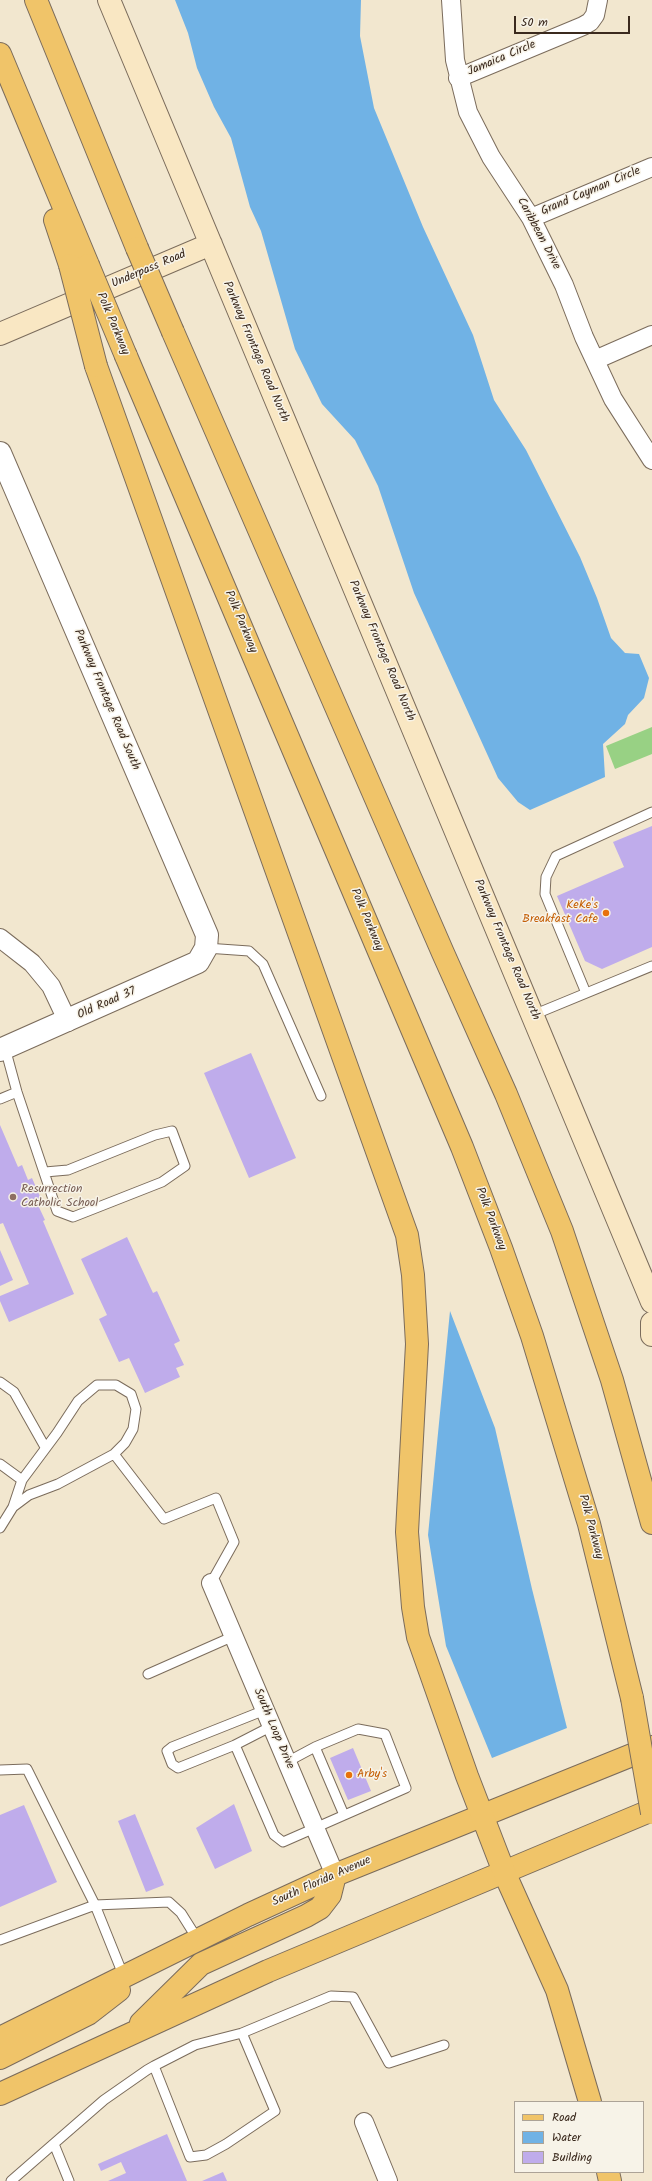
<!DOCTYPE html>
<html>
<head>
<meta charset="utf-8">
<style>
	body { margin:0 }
	#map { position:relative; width:652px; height:2181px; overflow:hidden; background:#f2e7cf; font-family:Kalam,sans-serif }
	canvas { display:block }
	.legend { position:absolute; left:514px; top:2101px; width:130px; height:72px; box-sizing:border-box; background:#f7f3e8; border:1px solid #aca397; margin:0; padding:5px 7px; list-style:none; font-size:12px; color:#3b2a1e }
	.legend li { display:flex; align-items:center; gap:8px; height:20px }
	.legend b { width:20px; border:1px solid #aca397 }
	.scale { position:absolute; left:514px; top:16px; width:116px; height:18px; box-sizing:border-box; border:2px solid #3b2a1e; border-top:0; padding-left:5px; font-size:12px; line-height:14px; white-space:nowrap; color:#3b2a1e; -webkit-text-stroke:3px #f7f3e8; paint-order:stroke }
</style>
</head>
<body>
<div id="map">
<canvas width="652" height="2181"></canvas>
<ul class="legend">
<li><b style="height:5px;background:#f0c469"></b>Road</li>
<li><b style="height:11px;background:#70b2e5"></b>Water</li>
<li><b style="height:11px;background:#bfaceb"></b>Building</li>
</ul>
<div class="scale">50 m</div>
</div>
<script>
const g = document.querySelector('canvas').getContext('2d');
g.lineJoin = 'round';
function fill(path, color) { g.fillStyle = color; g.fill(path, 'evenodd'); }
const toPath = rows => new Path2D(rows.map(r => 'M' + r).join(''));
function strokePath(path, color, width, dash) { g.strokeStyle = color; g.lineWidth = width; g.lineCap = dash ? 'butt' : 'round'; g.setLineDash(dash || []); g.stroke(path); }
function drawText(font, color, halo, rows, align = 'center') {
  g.font = font + ' Kalam,sans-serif'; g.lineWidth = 3; g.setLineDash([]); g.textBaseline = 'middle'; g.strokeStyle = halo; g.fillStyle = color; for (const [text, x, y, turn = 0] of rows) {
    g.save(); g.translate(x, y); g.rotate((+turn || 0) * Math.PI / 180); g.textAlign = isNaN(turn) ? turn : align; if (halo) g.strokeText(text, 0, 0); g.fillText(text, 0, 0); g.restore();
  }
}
fill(toPath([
	[652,727,652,754,615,769,606,746]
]), '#98d184');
fill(toPath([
	[175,0,361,0,360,36,374,108,423,227,473,335,494,400,526,450,580,557,597,598,611,638,625,653,639,654,649,678,644,698,628,715,625,724,603,744,605,777,530,810,518,802,498,778,414,593,378,486,355,440,322,404,295,349,261,231,250,207,231,138,214,107,197,68,188,33],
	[450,1311,495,1428,532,1589,567,1728,492,1758,446,1646,428,1535]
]), '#70b2e5');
fill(toPath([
	[652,826,652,947,602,969,585,961,557,896,624,867,613,842],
	[251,1053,296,1158,249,1178,204,1073],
	[0,1125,18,1167,22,1165,28,1180,32,1178,42,1201,37,1203,45,1220,43,1221,74,1294,9,1322,0,1301,0,1296,29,1284,3,1223,0,1224],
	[127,1237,153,1293,157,1291,180,1341,174,1344,184,1365,176,1368,180,1377,145,1393,129,1358,119,1362,99,1319,107,1315,81,1259],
	[0,1250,13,1280,0,1286],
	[353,1748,371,1791,348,1800,330,1758],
	[234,1804,252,1851,215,1869,196,1828],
	[24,1805,57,1882,0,1907,0,1815],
	[135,1814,164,1885,146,1892,118,1821],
	[167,2134,187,2181,108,2181,126,2173,121,2162,101,2171,98,2164],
	[223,2172,227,2181,202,2181]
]), '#bfaceb');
const service = toPath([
	[206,948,249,951,263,964,321,1096],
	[586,993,545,894,546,877,556,856,652,812],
	[533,1015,652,966],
	[5,1048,17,1092,57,1211,73,1217,162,1182,185,1166,172,1131,155,1135,68,1170,45,1172],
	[0,1099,17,1092],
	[0,1382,14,1392,45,1447],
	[114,1454,164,1519,216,1498,234,1542,211,1583],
	[0,1464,22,1480],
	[0,1528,13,1507,22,1480,57,1433,78,1401,97,1385,116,1385,131,1394,136,1409,133,1429,125,1443,114,1454,58,1484,29,1495,13,1507],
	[148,1674,234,1636],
	[272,1726,235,1745,274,1835,283,1842,406,1788,385,1734,358,1729,315,1747,287,1762],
	[235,1745,178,1768,172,1764,167,1751,172,1747,265,1710],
	[315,1747,344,1815],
	[0,1770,27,1769,95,1905,124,1977],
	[0,1940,95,1905,169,1902,181,1913,198,1940],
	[242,2033,331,1996,353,1997,389,2063,444,2045],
	[54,2144,69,2181],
	[11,2181,104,2100,147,2070,154,2066,195,2045,242,2033,275,2111,226,2144,206,2155,190,2157,154,2066]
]);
const minor = toPath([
	[451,0,455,60,468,112,491,157,531,218,564,285,584,337,613,399,652,460],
	[458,78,583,26,590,22,595,15,598,0],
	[531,218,652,167],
	[595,360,652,335],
	[0,938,32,963,51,986,68,1022],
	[211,1583,335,1875],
	[364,2122,388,2181]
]);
const tertiary = toPath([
	[0,453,207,935,206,948,198,962,0,1050]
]);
const secondary = toPath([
	[109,0,652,1302],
	[0,334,211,244],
	[652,1323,652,1335]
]);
const primary = toPath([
	[141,2023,201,1964,306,1916,320,1908,330,1895,335,1875],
	[0,2038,248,1915,335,1875,652,1747],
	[0,2058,88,2014,119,1990],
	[0,2094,268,1971,652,1810]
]);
const motorway = toPath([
	[36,0,137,248],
	[0,54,88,265],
	[55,220,70,265],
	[173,332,443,953,506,1094,562,1231,612,1380,652,1523],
	[126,356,462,1147,501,1248,532,1336,589,1524,632,1698],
	[96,366,407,1235,413,1275,417,1344,407,1532,413,1607,418,1637,467,1776,504,1872,557,1990,590,2102],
	[608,2172,610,2181]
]);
strokePath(service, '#7b6c5c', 11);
strokePath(minor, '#7b6c5c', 20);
strokePath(tertiary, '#7b6c5c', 24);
strokePath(secondary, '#7b6c5c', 24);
strokePath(primary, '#7b6c5c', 24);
strokePath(motorway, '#7b6c5c', 24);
strokePath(service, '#fff', 9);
strokePath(minor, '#fff', 18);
strokePath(tertiary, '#fff', 22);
strokePath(secondary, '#f9e7c3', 22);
strokePath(primary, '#f0c469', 22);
strokePath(motorway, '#f0c469', 22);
const motorwayBridge = toPath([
	[137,248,173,332],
	[70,265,96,366],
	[88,265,126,356],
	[632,1698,652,1813]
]);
strokePath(motorwayBridge, '#7b6c5c', 24, []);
strokePath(motorwayBridge, '#f0c469', 22);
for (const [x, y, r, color] of [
	[606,913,4,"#e8710a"],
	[13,1197,4,"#8d6e63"],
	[349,1775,4,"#e8710a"]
]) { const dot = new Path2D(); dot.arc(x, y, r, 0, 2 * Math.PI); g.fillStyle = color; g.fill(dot); strokePath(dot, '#f7f3e8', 1.5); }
drawText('12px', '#3b2a1e', '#f7f3e8', [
	["Jamaica Circle",502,59,-23],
	["Grand Cayman Circle",591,192,-23],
	["Caribbean Drive",538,234,62],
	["Underpass Road",149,270,-23],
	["Polk Parkway",112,324,67],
	["Parkway Frontage Road North",255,352,67],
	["Polk Parkway",240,622,67],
	["Parkway Frontage Road North",381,651,67],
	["Parkway Frontage Road South",106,700,67],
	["Polk Parkway",366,920,67],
	["Parkway Frontage Road North",506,950,67],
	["Old Road 37",107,1004,-24],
	["Polk Parkway",490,1219,69],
	["Polk Parkway",590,1527,75],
	["South Loop Drive",273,1729,67],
	["South Florida Avenue",322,1882,-24]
]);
drawText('12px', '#c56008', '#f7f3e8', [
	["KeKe's",598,906],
	["Breakfast Cafe",598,920],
	["Arby's",357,1775,"left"]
], 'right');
drawText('12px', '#785e54', '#f7f3e8', [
	["Resurrection",21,1190],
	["Catholic School",21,1204]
], 'left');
</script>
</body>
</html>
